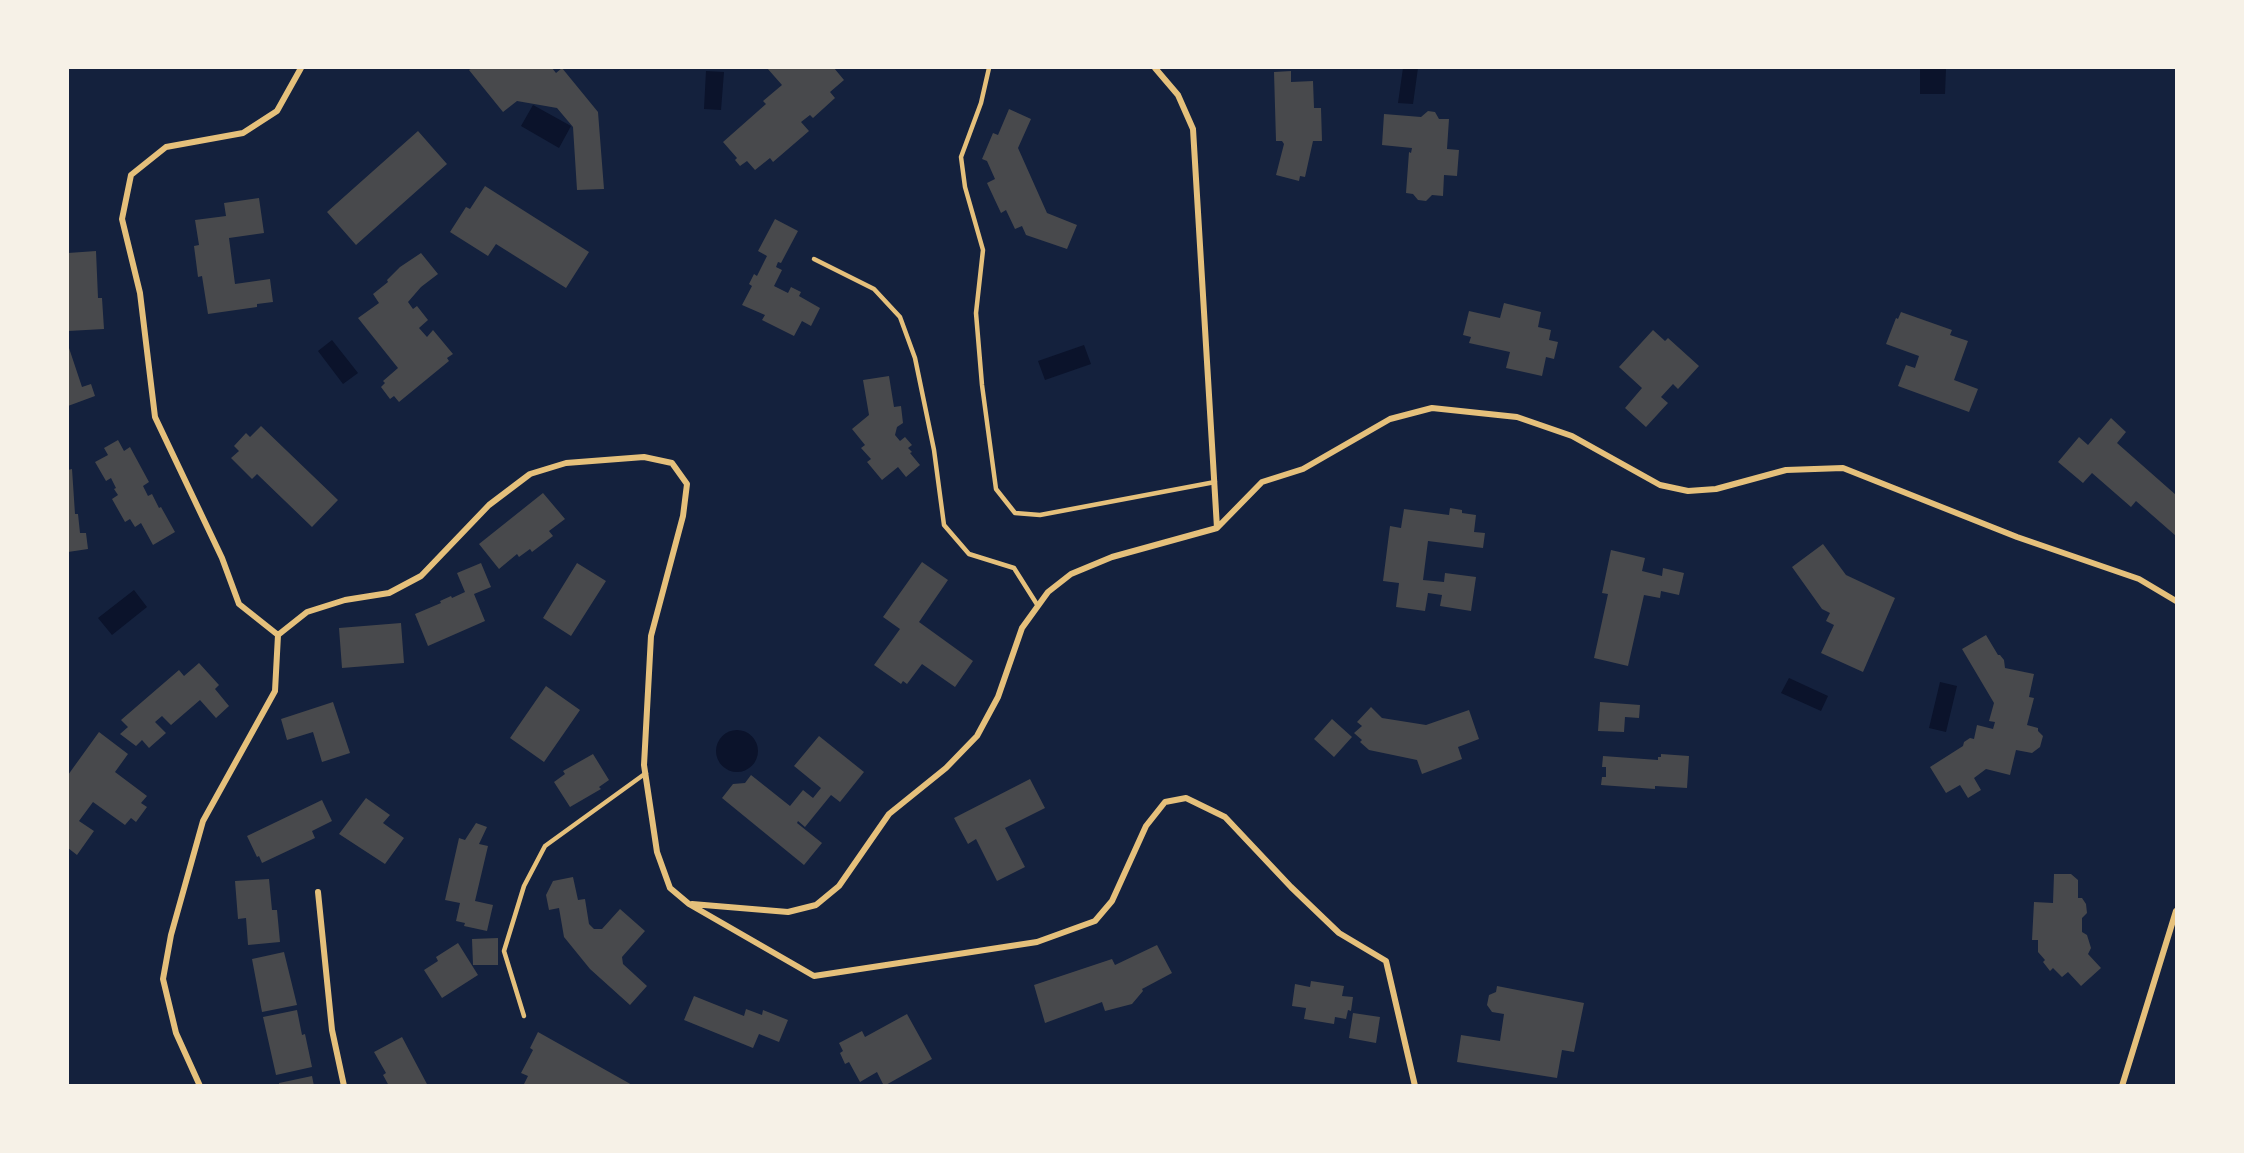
<!DOCTYPE html>
<html>
<head>
<meta charset="utf-8">
<style>
	body { margin:0 }
	#map { position:relative; width:2244px; height:1153px; overflow:hidden; background:#14213d; font-family:"DejaVu Sans",sans-serif }
	canvas { display:block }
	.frame { position:absolute; inset:0; border:69px solid #f6f1e7; pointer-events:none }
</style>
</head>
<body>
<div id="map">
<canvas width="2244" height="1153"></canvas>
<div class="frame"></div>
</div>
<script>
const g = document.querySelector('canvas').getContext('2d');
g.lineJoin = 'round';
function fill(path, color) { g.fillStyle = color; g.fill(path, 'evenodd'); }
const toPath = rows => new Path2D(rows.map(r => 'M' + r).join(''));
function strokePath(path, color, width, dash) { g.strokeStyle = color; g.lineWidth = width; g.lineCap = dash ? 'butt' : 'round'; g.setLineDash(dash || []); g.stroke(path); }
fill(toPath([
	[1403,68,1418,68,1413,104,1398,103],
	[1920,68,1946,68,1945,94,1920,94],
	[706,71,724,72,721,110,704,109],
	[533,105,571,126,559,148,521,126],
	[332,340,358,373,343,384,318,351],
	[1084,345,1091,364,1045,380,1038,361],
	[134,590,147,607,112,635,98,618],
	[1789,678,1828,696,1821,711,1781,693],
	[1940,682,1957,686,1946,732,1929,728],
	'716 751a21 21 0 1 1 42 0a21 21 0 1 1-42 0Z'
]), '#0b132b');
fill(toPath([
	[472,68,552,68,556,73,562,68,598,112,604,189,577,190,573,127,557,108,517,101,503,112,469,70],
	[767,68,834,68,844,80,830,92,835,98,813,118,810,115,801,122,809,131,773,162,770,158,755,170,747,161,740,166,735,160,737,158,723,142,766,104,763,101,782,85],
	[1291,71,1291,82,1313,81,1314,108,1321,108,1322,141,1313,141,1305,177,1300,176,1299,181,1276,175,1284,144,1282,141,1276,141,1274,72],
	[1009,109,1031,119,1018,148,1047,213,1077,225,1067,249,1026,235,1022,226,1015,229,1006,210,1001,213,987,183,995,179,987,161,982,159,993,133,998,135],
	[1428,111,1435,112,1439,119,1449,119,1447,149,1459,150,1457,176,1444,175,1443,196,1432,195,1426,201,1418,200,1413,194,1406,193,1409,152,1411,153,1412,148,1382,145,1384,114,1421,117],
	[418,131,447,164,356,245,327,212],
	[485,186,589,252,566,288,496,244,488,256,450,232,466,207,470,209],
	[259,198,264,233,229,238,235,284,270,279,273,302,257,304,257,307,208,314,202,276,198,277,194,246,199,245,195,220,226,216,224,203],
	[775,219,798,231,781,263,778,262,776,267,782,270,774,286,788,293,791,287,801,292,799,296,820,308,811,326,802,321,794,336,762,320,765,315,742,305,752,286,749,284,754,274,757,276,767,256,758,251],
	[96,251,98,298,102,298,104,329,68,331,68,253],
	[421,253,438,274,421,287,408,302,413,309,417,306,428,320,419,328,427,337,433,330,453,354,447,358,449,361,399,402,394,396,390,399,381,387,385,383,383,381,398,368,358,318,379,303,373,294,388,282,387,280,400,267],
	[1504,303,1541,312,1538,327,1551,330,1549,340,1558,342,1554,359,1546,357,1542,376,1506,368,1510,352,1469,343,1471,337,1463,335,1469,311,1500,318],
	[1901,312,1952,330,1950,335,1968,341,1954,380,1978,389,1969,412,1898,386,1906,365,1915,368,1919,356,1886,344,1896,318,1898,319],
	[1653,330,1665,341,1668,338,1699,366,1678,389,1673,384,1661,397,1668,403,1646,427,1625,408,1642,388,1619,367],
	[68,345,82,387,91,384,95,396,68,406],
	[889,376,894,407,901,406,903,423,897,427,895,435,900,441,905,437,912,445,908,448,912,452,910,453,920,465,906,477,898,467,882,480,867,462,871,459,861,448,865,445,852,429,869,415,863,380],
	[2111,418,2126,432,2117,443,2176,495,2176,536,2136,501,2131,507,2092,473,2083,483,2058,462,2079,437,2088,445],
	[261,426,338,500,312,527,257,474,252,479,231,458,239,451,234,446,246,433,250,437],
	[118,440,124,451,130,447,149,482,143,486,148,496,152,494,159,508,161,507,175,532,153,545,141,523,135,527,130,519,125,522,112,499,118,495,114,489,116,488,111,478,106,481,95,462,108,455,104,448],
	[72,469,75,514,78,514,80,533,86,533,88,549,68,552,68,470],
	[543,493,565,519,549,531,553,536,532,552,530,549,519,557,517,554,499,569,479,544],
	[1450,508,1462,510,1462,513,1476,515,1474,532,1485,533,1483,548,1428,541,1423,580,1444,582,1445,573,1476,577,1471,611,1440,606,1442,595,1428,593,1425,611,1396,607,1399,583,1383,581,1390,526,1401,528,1404,509,1449,515],
	[1823,544,1846,575,1895,598,1863,672,1821,653,1834,625,1826,621,1830,613,1822,609,1792,567],
	[1611,550,1645,558,1642,571,1662,576,1663,568,1684,573,1679,595,1661,591,1660,598,1644,595,1628,666,1594,658,1608,594,1602,593],
	[922,562,948,580,919,622,973,661,955,687,922,664,907,684,903,681,901,684,874,665,900,629,883,617],
	[481,563,491,587,474,594,485,621,428,646,415,614,441,603,440,601,451,596,452,598,465,592,457,573],
	[577,563,606,581,571,636,543,618],
	[401,623,404,663,342,668,339,628],
	[1986,635,1998,655,2000,655,2004,660,2005,668,2034,674,2029,697,2034,698,2027,725,2038,728,2038,731,2043,736,2040,747,2032,753,2016,750,2010,775,1986,769,1974,778,1981,790,1968,798,1960,785,1946,793,1930,767,1963,746,1964,742,1970,738,1974,739,1977,725,1993,729,1995,722,1989,721,1994,703,1962,649],
	[199,663,219,685,215,689,229,706,216,718,200,700,171,725,162,716,155,722,166,733,149,748,142,740,136,746,120,734,128,727,121,720,179,670,184,676],
	[546,686,580,710,544,762,510,738],
	[333,702,350,753,322,762,313,732,287,740,281,719],
	[1600,702,1640,705,1639,718,1625,717,1624,732,1598,731],
	[1371,707,1382,718,1426,725,1469,710,1479,739,1458,747,1462,759,1422,774,1417,760,1369,750,1360,742,1362,740,1354,733,1362,726,1357,722],
	[1332,719,1352,737,1334,757,1314,739],
	[99,732,128,754,115,772,147,796,141,803,147,807,136,822,131,818,125,825,93,802,79,821,94,831,77,855,68,848,68,775],
	[819,736,864,772,840,802,831,795,805,827,798,821,797,823,822,843,804,865,722,798,733,784,745,783,751,775,790,806,803,790,813,798,821,788,794,766],
	[593,754,609,780,599,787,601,789,570,807,554,782,565,774,563,771],
	[1661,754,1689,756,1687,788,1655,786,1655,789,1601,785,1602,777,1606,777,1606,767,1602,767,1603,756,1658,760,1658,757,1661,757],
	[1030,779,1045,808,1005,828,1025,867,997,881,976,839,968,844,954,818],
	[366,798,390,815,383,823,404,838,385,864,339,834],
	[322,800,332,821,312,831,315,838,262,863,259,856,257,857,247,836],
	[476,823,487,827,479,844,488,846,475,901,493,905,487,931,464,926,465,923,456,921,460,903,445,900,459,838,465,840],
	[2054,874,2071,874,2078,880,2078,898,2082,898,2086,904,2087,913,2082,918,2082,932,2087,935,2091,948,2088,954,2101,968,2081,986,2068,972,2062,977,2053,968,2050,971,2043,962,2045,960,2038,952,2038,940,2032,940,2034,902,2053,903],
	[573,877,578,900,585,899,589,924,594,929,602,929,620,909,645,931,622,957,623,964,647,986,630,1005,590,969,564,937,559,908,549,910,546,895,553,881],
	[269,879,272,910,277,910,280,942,248,945,246,918,238,919,235,881],
	[498,938,498,965,473,965,472,939],
	[458,943,478,975,442,998,424,970,438,961,436,957],
	[1157,945,1172,973,1142,989,1143,991,1132,1004,1105,1011,1102,1002,1045,1023,1034,985,1112,959,1115,965],
	[284,952,297,1005,262,1012,252,959],
	[1311,981,1344,986,1342,996,1353,997,1351,1011,1348,1010,1346,1019,1335,1017,1334,1024,1304,1019,1306,1008,1292,1006,1295,984,1310,987],
	[1497,986,1584,1003,1574,1052,1562,1050,1557,1078,1457,1062,1461,1035,1500,1041,1504,1014,1492,1012,1487,1005,1489,995,1496,992],
	[694,996,744,1016,746,1009,762,1015,763,1010,788,1020,779,1042,759,1034,753,1048,684,1020],
	[297,1010,302,1035,305,1034,312,1067,276,1075,263,1017],
	[1353,1013,1380,1017,1376,1043,1349,1038],
	[907,1014,932,1059,884,1086,877,1072,860,1082,849,1062,845,1064,840,1053,843,1051,839,1043,862,1031,865,1037],
	[538,1032,634,1086,523,1086,528,1076,521,1073,533,1050,530,1048],
	[402,1037,428,1086,389,1086,383,1075,386,1073,374,1052],
	[312,1076,314,1086,279,1086,279,1083]
]), '#48494c');
strokePath(toPath([
	[989,68,981,103,961,157,965,187,983,250,976,313,982,385,996,489,1015,513,1040,515,1215,482],
	[814,259,874,289,900,317,915,358,934,450,944,525,969,554,1014,568,1038,606],
	[524,1016,504,951,524,886,545,846,646,773]
]), '#e5c07b', 4.5);
strokePath(toPath([
	[1217,528,1262,482,1303,469,1390,419,1432,408,1517,417,1572,436,1660,485,1688,491,1716,489,1786,470,1843,468,2017,537,2139,579,2176,601],
	[278,635,307,612,345,600,389,593,421,576,489,505,530,474,566,463,644,457,672,463,687,484,683,516,651,636,644,765,657,852,670,888,689,904,814,976,1037,942,1095,921,1112,901,1146,826,1165,802,1186,798,1225,817,1291,887,1339,933,1386,961,1415,1086],
	[318,892,332,1030,344,1086],
	[692,904,788,912,816,905,839,886,889,814,946,768,977,736,998,697,1022,628,1048,592,1071,574,1112,557,1217,528,1193,129,1178,95,1155,68],
	[200,1086,176,1033,163,979,171,935,203,821,275,691,278,635,239,604,222,558,155,417,140,293,122,219,131,175,166,147,243,133,277,111,301,68],
	[2122,1086,2176,911]
]), '#e5c07b', 6);
</script>
</body>
</html>
